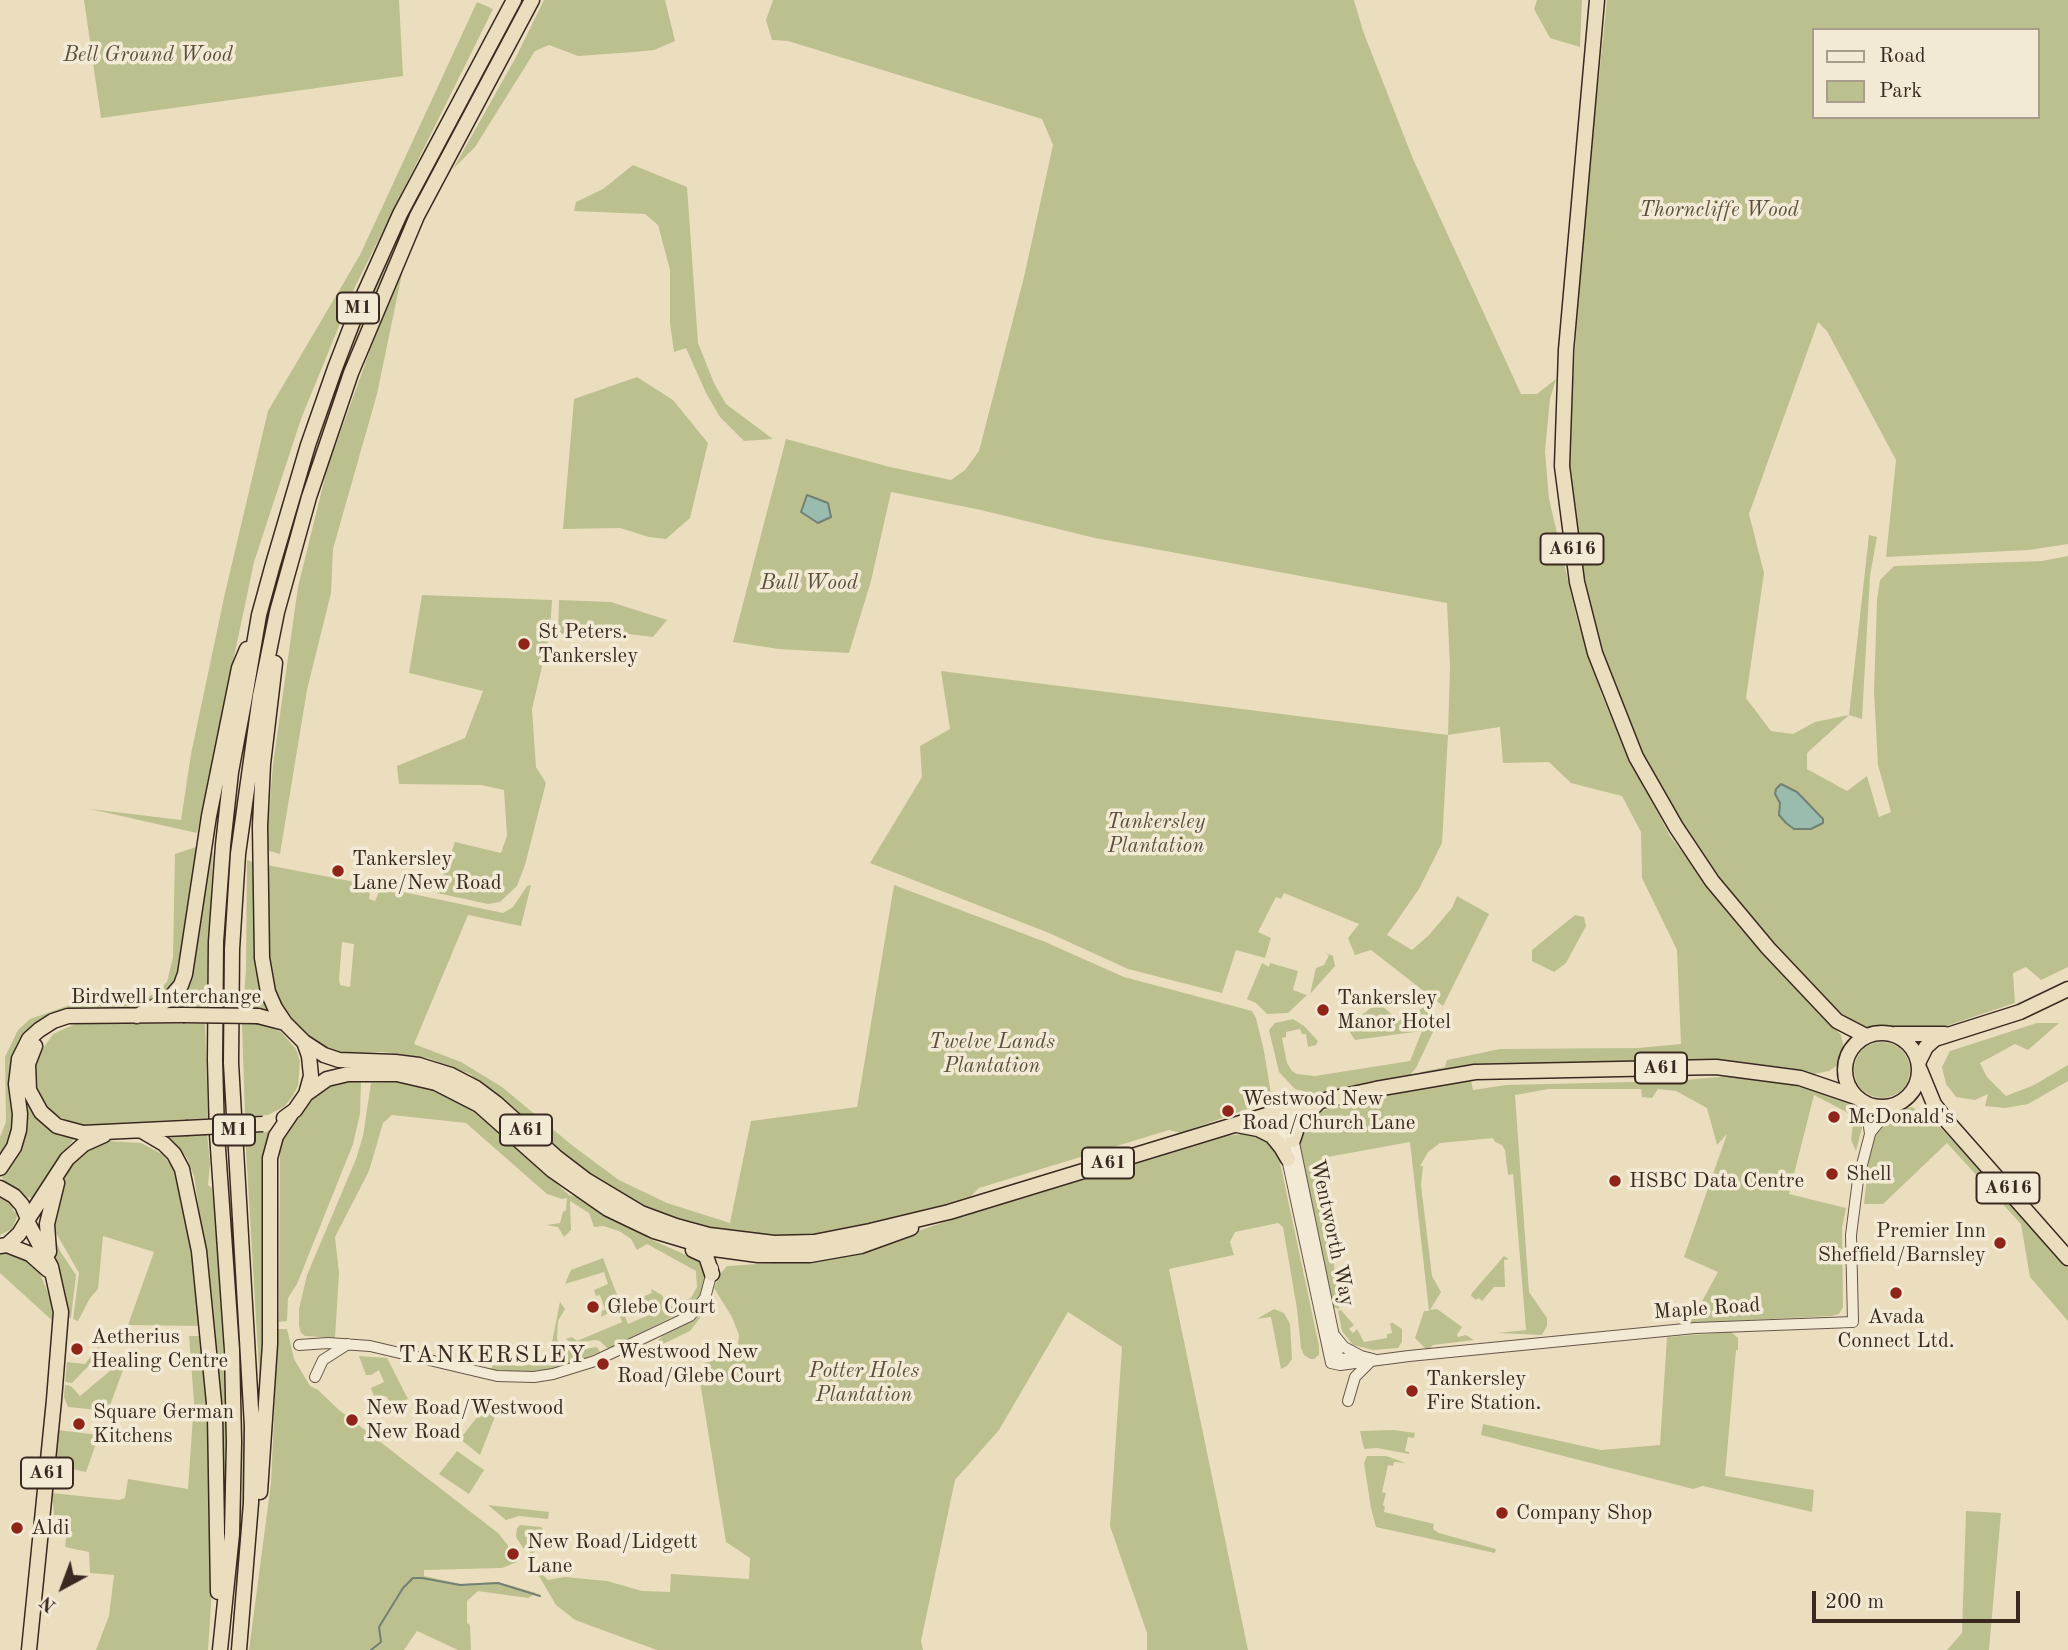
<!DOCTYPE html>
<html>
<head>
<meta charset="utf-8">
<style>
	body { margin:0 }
	#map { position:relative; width:2068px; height:1650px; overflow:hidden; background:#ebdebf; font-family:"Old Standard TT",serif }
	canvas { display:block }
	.legend { position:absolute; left:1812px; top:28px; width:228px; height:91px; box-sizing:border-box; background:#f2ead5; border:2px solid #a89d8d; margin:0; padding:9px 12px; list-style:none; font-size:21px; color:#392920 }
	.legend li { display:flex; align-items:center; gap:14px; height:35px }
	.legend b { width:35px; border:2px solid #a89d8d }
	.north { position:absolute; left:28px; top:1552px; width:70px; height:70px; -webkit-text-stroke:5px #f2ead5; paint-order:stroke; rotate:221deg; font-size:19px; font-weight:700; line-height:28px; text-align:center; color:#392920 }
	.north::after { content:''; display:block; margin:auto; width:24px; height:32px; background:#392920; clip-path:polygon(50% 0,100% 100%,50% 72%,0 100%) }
	.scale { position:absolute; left:1812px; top:1591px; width:208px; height:32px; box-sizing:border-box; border:4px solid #392920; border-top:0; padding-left:9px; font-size:21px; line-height:24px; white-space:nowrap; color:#392920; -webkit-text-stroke:5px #f2ead5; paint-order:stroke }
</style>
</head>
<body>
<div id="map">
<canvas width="2068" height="1650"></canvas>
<ul class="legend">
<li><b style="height:9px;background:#f2ead5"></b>Road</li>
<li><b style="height:19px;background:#bcc08e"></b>Park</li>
</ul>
<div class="north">N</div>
<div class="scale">200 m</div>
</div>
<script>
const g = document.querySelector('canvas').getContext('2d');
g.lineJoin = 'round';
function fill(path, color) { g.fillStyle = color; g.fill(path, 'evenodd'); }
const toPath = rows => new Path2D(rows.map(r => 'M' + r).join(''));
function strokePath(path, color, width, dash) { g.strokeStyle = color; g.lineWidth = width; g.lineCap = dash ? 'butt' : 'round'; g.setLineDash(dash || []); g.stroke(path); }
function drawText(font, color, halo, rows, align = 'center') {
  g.font = font + ' "Old Standard TT",serif'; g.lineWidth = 7; g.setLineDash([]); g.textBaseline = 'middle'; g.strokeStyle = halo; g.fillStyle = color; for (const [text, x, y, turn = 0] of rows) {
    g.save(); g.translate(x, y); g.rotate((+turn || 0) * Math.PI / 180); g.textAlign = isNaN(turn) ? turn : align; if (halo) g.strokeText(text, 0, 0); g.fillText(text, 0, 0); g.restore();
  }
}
fill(toPath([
	[84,0,399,0,403,76,101,118],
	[544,0,665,0,675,41,654,50,635,52,578,56,549,45,535,51,475,147,453,169,515,59],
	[773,0,1354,0,1363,31,1413,159,1521,394,1537,394,1556,379,1550,399,1545,451,1549,499,1578,623,1601,693,1626,753,1670,836,1739,927,1841,1035,1844,1049,1838,1065,1829,1071,1814,1074,1745,1063,1703,1061,1536,1063,1497,1065,1421,1074,1421,1072,1445,1067,1447,1060,1500,1049,1637,1048,1681,1044,1677,950,1642,878,1641,832,1622,796,1571,783,1549,762,1503,763,1500,727,1448,735,1442,843,1419,889,1387,935,1412,950,1429,935,1452,908,1457,896,1489,914,1443,1006,1371,950,1355,955,1348,938,1359,924,1284,893,1281,899,1276,897,1258,932,1271,938,1265,958,1236,950,1222,993,1128,969,1049,933,870,863,922,777,920,746,950,729,941,671,1448,735,1450,666,1447,603,1095,538,981,510,891,492,871,581,849,653,779,649,733,642,786,439,890,467,951,480,965,470,979,451,1024,277,1053,145,1042,119,788,41,772,40,766,20],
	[1537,0,1582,0,1580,47,1550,38,1534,9],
	[1607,0,2068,0,2068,544,2029,550,1886,557,1896,460,1827,331,1818,322,1749,514,1764,573,1746,698,1771,731,1793,734,1815,722,1849,715,1869,535,1877,537,1870,576,1862,719,1849,715,1807,753,1807,769,1847,791,1867,776,1879,817,1891,812,1878,765,1874,692,1877,600,1880,580,1894,566,2042,561,2068,556,2068,967,2041,980,2026,967,2013,973,2015,1003,1949,1025,1923,1029,1854,1026,1789,962,1742,908,1695,847,1667,802,1634,738,1594,629,1578,555,1567,473,1583,230],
	[1814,30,2038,30,2038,117,1814,117],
	[477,2,493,9,355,287,301,419,254,562,197,833,90,809,181,820,191,754,225,593,268,411,360,255],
	[512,18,507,32,412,210,362,323,311,465,283,563,285,543,304,480,339,374,374,288,417,193],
	[633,165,687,187,698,343,714,383,726,404,773,439,744,441,720,417,706,393,686,348,674,352,670,323,670,270,658,225,645,214,574,211,576,202,603,189],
	[403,269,377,394,333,549,331,593,307,690,280,854,266,850,273,764,298,587,327,469,373,342],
	[637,377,673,400,708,443,690,518,666,539,649,537,620,528,563,529,574,399],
	[422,595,552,600,550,633,532,709,536,767,546,783,525,865,517,886,500,902,488,904,437,893,455,842,501,853,507,836,504,790,481,785,399,784,397,766,465,738,483,691,409,673],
	[559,600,611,602,667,620,653,637,603,631,558,634],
	[196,847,181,979,155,1005,36,1026,14,1107,14,1132,0,1160,0,1137,6,1122,5,1057,18,1030,30,1019,70,1005,143,1001,160,989,167,982,173,957,175,854],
	[208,851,213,852,206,1008,160,1012,174,1001],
	[247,860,255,863,275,1014,262,1013,261,1008,243,1008,246,969],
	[267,865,360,883,366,886,370,892,369,899,375,901,379,892,389,889,503,913,513,907,527,886,531,885,521,926,468,915,414,1044,461,1062,502,1087,573,1146,619,1180,667,1203,730,1223,751,1121,857,1107,894,885,1043,941,1124,977,1252,1011,1256,1018,1264,1051,1272,1100,1181,1133,1169,1130,979,1188,971,1196,859,1231,775,1241,729,1232,654,1211,604,1186,559,1151,470,1074,428,1058,382,1052,343,1053,324,1049,301,1032,278,1006,267,970],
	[342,942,354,944,350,987,340,985,339,979],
	[1575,915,1584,917,1586,926,1566,963,1554,972,1532,961,1532,950],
	[1322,951,1333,956,1335,966,1310,994,1316,968,1324,965,1329,955],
	[1262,963,1269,967,1270,963,1298,971,1293,990,1307,995,1288,1013,1267,1014,1256,1003,1247,999],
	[1378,1002,1399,1021,1410,1011,1414,1014,1425,1006,1440,1017,1416,1068,1408,1077,1314,1094,1295,1089,1279,1072,1269,1030,1275,1023,1293,1019,1304,1026,1318,1041,1316,1045,1308,1047,1306,1034,1302,1034,1300,1029,1286,1032,1286,1037,1282,1038,1287,1063,1292,1071,1297,1074,1315,1076,1410,1061,1422,1031,1355,1040,1349,1031,1352,1026,1358,1025,1363,1014],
	[2037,1023,2059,1023,2028,1050,2015,1044,1980,1063,1987,1077,2006,1096,2034,1085,2068,1065,2068,1081,2028,1104,2005,1108,1985,1106,1988,1094,1975,1100,1956,1097,1946,1084,1942,1067,1950,1051],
	[75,1024,205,1024,208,1118,85,1125,72,1123,51,1112,41,1101,36,1088,35,1064,40,1053,53,1034],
	[242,1024,263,1024,281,1032,296,1049,300,1061,298,1086,292,1097,284,1107,268,1115,245,1116],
	'1854 1070a28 28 0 1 1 56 0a28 28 0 1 1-56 0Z',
	[1741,1075,1807,1088,1855,1105,1862,1114,1863,1124,1856,1151,1851,1140,1854,1116,1814,1095,1789,1194,1846,1208,1842,1228,1843,1307,1839,1314,1831,1316,1690,1323,1718,1272,1684,1257,1727,1134,1717,1145,1707,1108,1676,1091,1658,1089,1652,1098,1642,1097,1641,1089,1549,1089,1515,1095,1529,1292,1547,1318,1547,1326,1542,1335,1497,1333,1526,1330,1513,1174,1508,1175,1505,1150,1502,1145,1495,1142,1493,1138,1440,1143,1428,1152,1420,1166,1423,1166,1421,1185,1432,1276,1441,1292,1430,1310,1437,1309,1462,1327,1457,1335,1458,1337,1466,1335,1474,1340,1433,1345,1430,1348,1426,1349,1415,1338,1424,1311,1429,1311,1410,1142,1322,1158,1339,1309,1333,1307,1293,1140,1302,1137,1304,1127,1313,1116,1327,1109,1326,1107,1471,1080,1473,1090,1506,1085,1674,1081],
	[341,1082,361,1082,360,1114,353,1144,297,1284,288,1298,287,1321,279,1322,280,1144,292,1122,321,1090],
	[402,1082,424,1086,464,1104,480,1114,569,1195,580,1198,650,1239,704,1263,706,1280,702,1293,690,1308,608,1349,600,1341,595,1340,572,1344,566,1339,572,1337,577,1341,622,1322,617,1308,601,1317,602,1311,605,1309,600,1295,596,1296,594,1290,608,1284,604,1272,565,1284,571,1270,603,1258,628,1324,649,1315,642,1297,652,1293,651,1289,662,1295,667,1308,691,1298,697,1287,696,1271,647,1244,637,1250,631,1239,619,1231,603,1226,594,1227,589,1213,570,1201,571,1230,564,1237,558,1227,546,1225,560,1223,563,1212,566,1210,567,1198,562,1199,547,1194,466,1123,392,1115,383,1123,369,1171,335,1237,339,1273,335,1338,305,1336,301,1333,299,1326,299,1309,307,1275,356,1159,363,1136,371,1083],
	[20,1093,75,1138,56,1162,33,1200,29,1197,24,1199,2,1178],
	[1912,1107,1935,1122,1998,1189,2068,1268,2068,1321,2030,1277,2021,1224,1947,1143,1883,1204,1864,1204,1869,1159,1877,1129,1896,1111],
	[275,1128,263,1387,260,1387,245,1133,263,1133],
	[207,1133,210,1163,208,1185,212,1188,217,1239,225,1381,226,1449,223,1502,218,1368,198,1203,194,1176,187,1158,170,1138,176,1134],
	[1248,1133,1264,1137,1278,1153,1319,1346,1319,1355,1314,1359,1310,1359,1304,1355,1301,1348,1297,1309,1283,1227,1278,1223,1235,1232,1230,1242,1234,1255,1169,1269,1248,1650,1147,1650,1147,1633,1110,1526,1122,1347,1068,1312,999,1430,955,1480,921,1641,923,1650,657,1650,575,1620,556,1605,532,1564,548,1580,565,1577,607,1581,642,1591,670,1592,671,1574,749,1579,750,1558,726,1542,699,1376,704,1363,737,1353,739,1335,732,1317,714,1288,720,1274,727,1266,805,1261,880,1244,953,1219,1228,1136],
	[107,1141,141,1143,162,1154,173,1168,183,1202,196,1275,202,1326,128,1325,154,1252,103,1236,98,1289,90,1298,78,1321,73,1319,79,1273,52,1226,51,1210,63,1177,72,1163,85,1150],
	[229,1152,246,1405,245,1484,239,1592,233,1650,231,1650,242,1499,243,1410,242,1350],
	[0,1198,11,1204,14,1212,17,1212,17,1217,12,1229,0,1235],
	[53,1233,60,1251,76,1275,71,1318,68,1317,53,1258],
	[0,1253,9,1253,30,1261,38,1269,56,1312,56,1324,0,1273],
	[1504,1256,1509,1259,1504,1260,1505,1287,1494,1287,1482,1301,1479,1298,1476,1300,1471,1296,1472,1293],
	[711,1296,716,1297,690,1331,657,1347,658,1340,664,1335,693,1320],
	[560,1302,565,1309,558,1321,557,1339,561,1346,570,1351,597,1347,600,1352,562,1367,539,1371,518,1373,488,1370,488,1368,492,1368,493,1364,520,1366,548,1362],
	[1274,1309,1284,1313,1290,1324,1292,1359,1287,1366,1281,1369,1271,1317,1257,1319],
	[1341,1310,1354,1325,1349,1329,1353,1333,1357,1329,1364,1342,1387,1338,1387,1334,1392,1333,1390,1323,1393,1323,1402,1329,1402,1342,1398,1348,1373,1350,1353,1345,1342,1331,1338,1311],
	[278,1329,287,1329,294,1359,310,1386,318,1390,339,1410,498,1533,507,1544,517,1562,502,1568,424,1570,424,1576,461,1584,498,1582,536,1593,528,1598,478,1591,467,1601,467,1623,470,1625,471,1650,458,1650,417,1631,404,1650,249,1650,271,1483],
	[1731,1332,1738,1338,1738,1350,1736,1350,1725,1476,1814,1490,1812,1512,1703,1486,1693,1489,1481,1435,1483,1424,1601,1450,1660,1445,1667,1337],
	[189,1336,199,1336,203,1343,209,1415,213,1576,208,1650,96,1650,109,1616,114,1575,90,1573,89,1552,65,1547,69,1516,54,1515,52,1493,119,1500,125,1498,128,1479,188,1489,194,1402],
	[98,1347,103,1351,72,1383,65,1382,67,1362,85,1364],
	[359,1356,387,1358,408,1399,392,1405,386,1396,375,1399,371,1388,384,1382,379,1370,371,1375,366,1375],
	[117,1365,124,1367,108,1411,68,1407,64,1397,65,1385,71,1386,80,1396],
	[489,1397,496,1398,494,1419,480,1455,460,1439,488,1403],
	[58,1430,99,1435,86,1472,54,1465],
	[1394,1430,1415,1433,1414,1438,1408,1437,1405,1451,1409,1452,1409,1454,1377,1448,1364,1449,1360,1431],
	[457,1451,484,1470,469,1494,439,1474],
	[1367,1456,1386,1456,1406,1463,1394,1462,1393,1466,1388,1465,1382,1492,1386,1493,1383,1505,1385,1507,1384,1512,1434,1524,1433,1529,1439,1533,1496,1549,1495,1553,1376,1527,1371,1508,1364,1463],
	[488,1505,549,1512,548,1519,519,1516,506,1520],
	[1966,1511,2001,1513,1989,1650,1947,1650,1962,1633],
	[520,1525,541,1527,547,1534,546,1544,531,1554,527,1547,523,1548,516,1537,517,1528]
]), '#bcc08e');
const water = toPath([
	[807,495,828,503,831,517,818,523,801,512,807,495],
	[1781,784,1797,792,1823,819,1823,823,1811,829,1794,829,1786,823,1779,815,1780,803,1775,794,1776,789,1781,784]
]);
fill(water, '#99bcae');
strokePath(water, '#738175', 2);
strokePath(toPath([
	[371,1650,381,1642,379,1627,403,1588,413,1578,422,1578,460,1585,498,1583,540,1596]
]), '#738175', 2);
const minor = toPath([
	[1287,1109,1340,1365],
	[1277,1112,1331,1363],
	[1870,1133,1892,1106],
	[1335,1336,1344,1347,1361,1356],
	[299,1345,328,1343,370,1346,497,1376,534,1377,553,1374,595,1361,690,1316,705,1298,713,1268],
	[1337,1360,1361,1356,1373,1359],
	[1331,1363,1340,1365,1409,1356,1695,1328,1853,1322,1851,1235,1858,1180,1870,1134,1866,1104],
	[315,1377,323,1360,348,1344],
	[1348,1401,1355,1377,1370,1362]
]);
const highway = toPath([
	[1597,0,1566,350,1562,466,1577,582,1595,653,1636,757,1676,827,1712,881,1768,948,1837,1021,1866,1036],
	[275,663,263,764,260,826,262,958,268,992,275,1008,285,1023],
	[137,1016,169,999,181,985,185,974,209,816,239,668,247,649],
	[258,1016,285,1023,304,1042,309,1056,311,1076,306,1094,295,1110,284,1118],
	'1845 1070a37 37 0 1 1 74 0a37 37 0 1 1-74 0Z',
	[1895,1034,1945,1034],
	[304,1042,324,1055,339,1060,395,1062,419,1065,451,1075,476,1088,496,1103,556,1157,586,1180,641,1213,676,1226,709,1235,774,1243,814,1242,870,1231,949,1212,1293,1107,1376,1089,1475,1072,1716,1067,1800,1078,1856,1097],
	[35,1046,28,1064,29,1090,41,1112,57,1126,83,1133,186,1128],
	[1919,1061,1926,1047,1935,1039,2020,1012,2068,989],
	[1920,1070,1934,1104,1946,1120,2068,1258],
	[306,1094,327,1079,348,1074,397,1074,436,1083,479,1105,552,1170,608,1209,654,1231,714,1249,758,1255,810,1255,861,1246,911,1228],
	[1237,1125,1258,1129,1272,1136,1281,1147,1288,1159],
	[142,1131,164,1144,174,1154,182,1169,199,1251,215,1413,218,1592],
	[1293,1140,1299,1122,1318,1103],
	[0,1168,14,1147,19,1130,20,1114,16,1084,19,1059,29,1039,39,1030,53,1021,68,1016,183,1015],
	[0,1188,14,1196,22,1205,28,1219,19,1234,7,1245,0,1246],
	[28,1219,67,1159,84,1144,104,1135],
	[27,1221,51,1267,61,1312,54,1400,29,1650],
	[7,1245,30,1254,48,1270],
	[693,1250,706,1256,712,1274],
	[49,1252,47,1224,57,1183],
	[260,1492,270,1344,270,1158,276,1136,291,1114],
	[220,1650,232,1534,234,1442,232,1350,217,1134,215,1060,216,942,223,845,231,772,245,697,259,615,273,564,308,445,335,368,360,303,400,214,514,0],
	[239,1650,251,1503,252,1426,231,1063,232,949,238,854,260,696,277,612,309,497,351,373,417,216,532,0]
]);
strokePath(minor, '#665648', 12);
strokePath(highway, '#392920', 17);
strokePath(minor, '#f2ead5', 10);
strokePath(highway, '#ebdebf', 14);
const highwayBridge = toPath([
	[183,1015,258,1016],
	[186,1128,263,1124]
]);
strokePath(highwayBridge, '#392920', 17, []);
strokePath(highwayBridge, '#ebdebf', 14);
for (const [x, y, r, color] of [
	[524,644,7,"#8f2418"],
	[338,871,7,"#8f2418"],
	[1323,1010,7,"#8f2418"],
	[1228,1111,7,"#8f2418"],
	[1834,1117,7,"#8f2418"],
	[1832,1174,7,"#8f2418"],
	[1615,1181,7,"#8f2418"],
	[2000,1243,7,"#8f2418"],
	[1896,1293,7,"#8f2418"],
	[593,1307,7,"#8f2418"],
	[77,1349,7,"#8f2418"],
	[603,1364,7,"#8f2418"],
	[1412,1391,7,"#8f2418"],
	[352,1420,7,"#8f2418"],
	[79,1424,7,"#8f2418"],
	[1502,1513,7,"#8f2418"],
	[17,1528,7,"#8f2418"],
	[513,1554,7,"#8f2418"]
]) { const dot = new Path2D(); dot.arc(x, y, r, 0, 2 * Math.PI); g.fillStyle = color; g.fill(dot); strokePath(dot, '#f2ead5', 2.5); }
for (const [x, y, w] of [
	[358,308,42],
	[1572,549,63],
	[1661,1068,52],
	[234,1130,42],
	[526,1130,52],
	[1108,1163,52],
	[2008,1188,63],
	[47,1473,52]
]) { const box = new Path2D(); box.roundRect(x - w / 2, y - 15.5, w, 31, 5); g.fillStyle = '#f2ead5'; g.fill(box); strokePath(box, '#392920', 2); }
drawText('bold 19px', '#392920', null, [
	["M1",358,308],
	["A616",1572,549],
	["A61",1661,1068],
	["M1",234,1130],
	["A61",526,1130],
	["A61",1108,1163],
	["A616",2008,1188],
	["A61",47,1473]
]);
drawText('italic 21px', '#5a4f3c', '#f2ead5', [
	["Bell Ground Wood",148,55],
	["Thorncliffe Wood",1719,210],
	["Bull Wood",809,583],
	["Tankersley",1156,822],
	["Plantation",1156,846],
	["Twelve Lands",992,1042],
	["Plantation",992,1066],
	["Potter Holes",864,1371],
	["Plantation",864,1395]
]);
drawText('21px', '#392920', '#f2ead5', [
	["St Peters.",538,632],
	["Tankersley",538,656],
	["Tankersley",352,859],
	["Lane/New Road",352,883],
	["Tankersley",1337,998],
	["Manor Hotel",1337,1022],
	["Westwood New",1242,1099],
	["Road/Church Lane",1242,1123],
	["McDonald's",1848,1117],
	["Shell",1846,1174],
	["HSBC Data Centre",1629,1181],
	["Premier Inn",1986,1231,"right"],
	["Sheffield/Barnsley",1986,1255,"right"],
	["Glebe Court",607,1307],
	["Avada",1896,1317,"center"],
	["Connect Ltd.",1896,1341,"center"],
	["Aetherius",91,1337],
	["Healing Centre",91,1361],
	["Westwood New",617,1352],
	["Road/Glebe Court",617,1376],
	["Tankersley",1426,1379],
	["Fire Station.",1426,1403],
	["New Road/Westwood",366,1408],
	["New Road",366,1432],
	["Square German",93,1412],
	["Kitchens",93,1436],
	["Company Shop",1516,1513],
	["Aldi",31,1528],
	["New Road/Lidgett",527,1542],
	["Lane",527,1566]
], 'left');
drawText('21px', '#392920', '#f2ead5', [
	["Birdwell Interchange",166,997],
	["Wentworth Way",1332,1233,78],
	["Maple Road",1707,1309,-4]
]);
g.letterSpacing = '2px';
drawText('24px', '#392920', '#f2ead5', [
	["TANKERSLEY",493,1356]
]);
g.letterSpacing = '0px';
</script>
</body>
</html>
